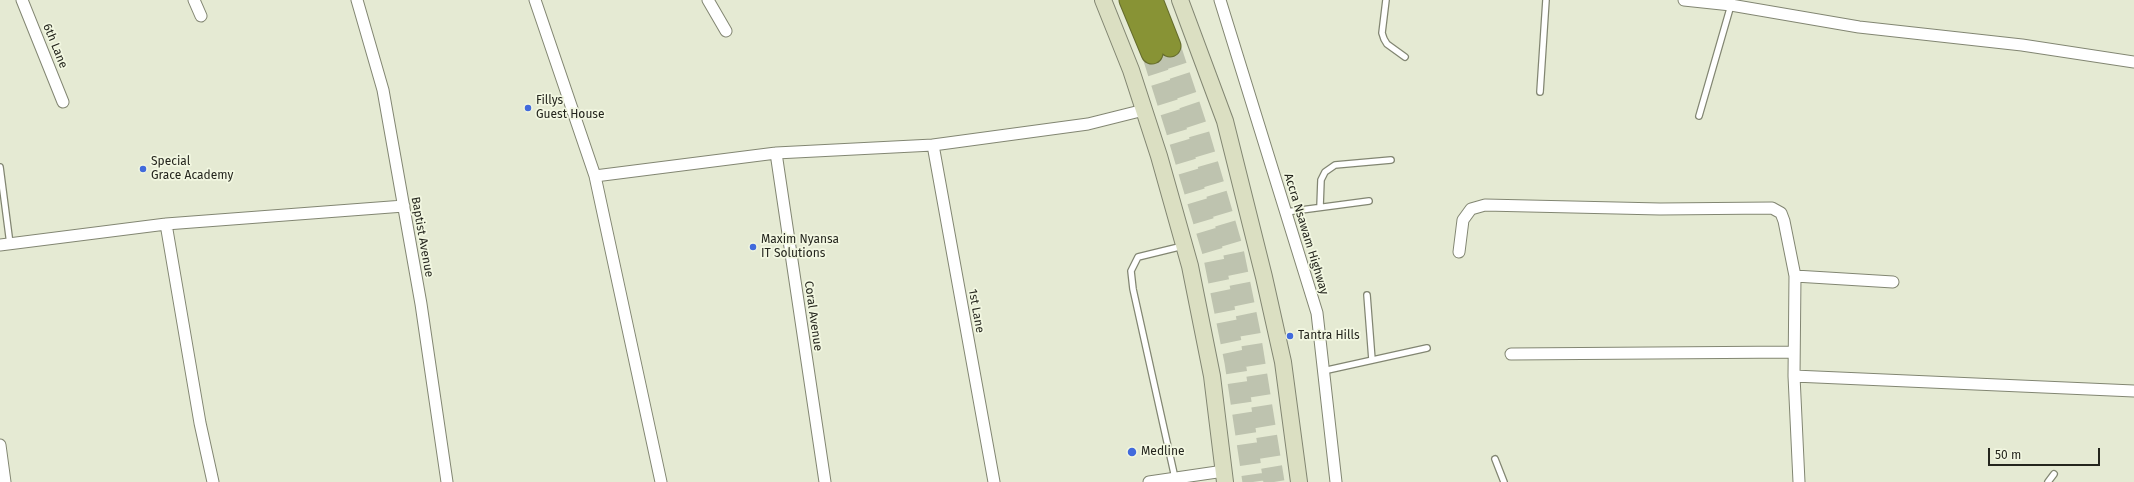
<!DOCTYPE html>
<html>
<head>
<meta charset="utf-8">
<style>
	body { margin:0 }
	#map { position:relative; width:2134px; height:482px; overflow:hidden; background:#e5ead3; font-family:"Fira Sans",sans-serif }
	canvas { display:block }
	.scale { position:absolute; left:1988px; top:448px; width:112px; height:18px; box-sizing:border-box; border:2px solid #24251d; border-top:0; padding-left:5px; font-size:12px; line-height:14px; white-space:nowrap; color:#24251d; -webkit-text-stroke:3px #f2f7e1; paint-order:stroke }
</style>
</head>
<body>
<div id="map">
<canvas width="2134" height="482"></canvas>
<div class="scale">50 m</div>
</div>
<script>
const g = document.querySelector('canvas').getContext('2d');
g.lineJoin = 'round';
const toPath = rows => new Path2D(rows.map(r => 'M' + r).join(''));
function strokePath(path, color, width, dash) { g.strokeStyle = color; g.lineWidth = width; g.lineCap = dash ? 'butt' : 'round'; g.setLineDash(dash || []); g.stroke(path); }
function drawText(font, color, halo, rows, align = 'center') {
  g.font = font + ' "Fira Sans",sans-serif'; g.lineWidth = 3.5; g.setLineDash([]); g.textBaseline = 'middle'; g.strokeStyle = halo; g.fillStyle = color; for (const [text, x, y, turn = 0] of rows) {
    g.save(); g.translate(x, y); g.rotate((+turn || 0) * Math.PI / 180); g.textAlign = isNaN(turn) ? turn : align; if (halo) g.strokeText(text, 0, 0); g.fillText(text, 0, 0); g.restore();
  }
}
strokePath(toPath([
	[1170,46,1199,134,1233,250,1250,333,1274,482],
	[1152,53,1176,129,1213,253,1235,362,1253,482]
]), '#bec3af', 21, [21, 10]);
const lane = toPath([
	[1386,0,1382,33,1384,39,1387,44,1405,57],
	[1540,92,1546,0],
	[1699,116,1731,5],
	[0,167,10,244],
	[1320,207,1321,180,1325,172,1335,165,1391,160],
	[1286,212,1369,201],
	[1367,295,1372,360],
	[1323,371,1427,348],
	[1495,459,1504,482],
	[1175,478,1133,289,1131,271,1138,257,1183,246],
	[2048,482,2054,474]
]);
const street = toPath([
	[22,0,63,102],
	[194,0,201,16],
	[357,0,383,90,421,304,447,482],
	[535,0,595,176,661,482],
	[708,0,726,31],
	[1220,0,1317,313,1336,482],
	[1684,0,1731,5,1859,27,2022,45,2134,62],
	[933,145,994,482],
	[776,153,825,482],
	[595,176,776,153,933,145,1088,124,1144,110],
	[166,224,200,423,213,482],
	[0,245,166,224,404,206],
	[1459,252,1463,220,1471,209,1485,205,1660,209,1772,208,1781,213,1784,221,1795,276,1794,376,1799,482],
	[1795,276,1893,282],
	[1511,354,1794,352],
	[1794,376,2134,391],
	[0,445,5,482],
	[1149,482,1224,471]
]);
const secondary = toPath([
	[1103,0,1131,70,1159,156,1190,266,1212,376,1225,482],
	[1180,0,1225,121,1264,277,1283,362,1299,482]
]);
const highway = toPath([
	[1130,0,1152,53],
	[1152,0,1170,46]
]);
strokePath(lane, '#828672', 8);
strokePath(street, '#828672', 13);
strokePath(secondary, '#828672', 18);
strokePath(highway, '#656c2d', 23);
strokePath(lane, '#fff', 5.5);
strokePath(street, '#fff', 11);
strokePath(secondary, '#dbdfc2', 16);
strokePath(highway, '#889335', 21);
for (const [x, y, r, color] of [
	[528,108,4,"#416adc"],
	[143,169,4,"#416adc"],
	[753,247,4,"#416adc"],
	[1290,336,4,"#416adc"],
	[1132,452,5,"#416adc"]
]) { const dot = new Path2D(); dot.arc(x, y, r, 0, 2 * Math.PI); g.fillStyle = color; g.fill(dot); strokePath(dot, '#f2f7e1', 1.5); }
drawText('12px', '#24251d', '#f2f7e1', [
	["6th Lane",55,46,68],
	["Accra Nsawam Highway",1306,234,73],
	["Baptist Avenue",422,237,80],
	["1st Lane",976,311,80],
	["Coral Avenue",813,316,82]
]);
drawText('12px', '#24251d', '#f2f7e1', [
	["Fillys",536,101],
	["Guest House",536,115],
	["Special",151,162],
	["Grace Academy",151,176],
	["Maxim Nyansa",761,240],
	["IT Solutions",761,254],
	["Tantra Hills",1298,336],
	["Medline",1141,452]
], 'left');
</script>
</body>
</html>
